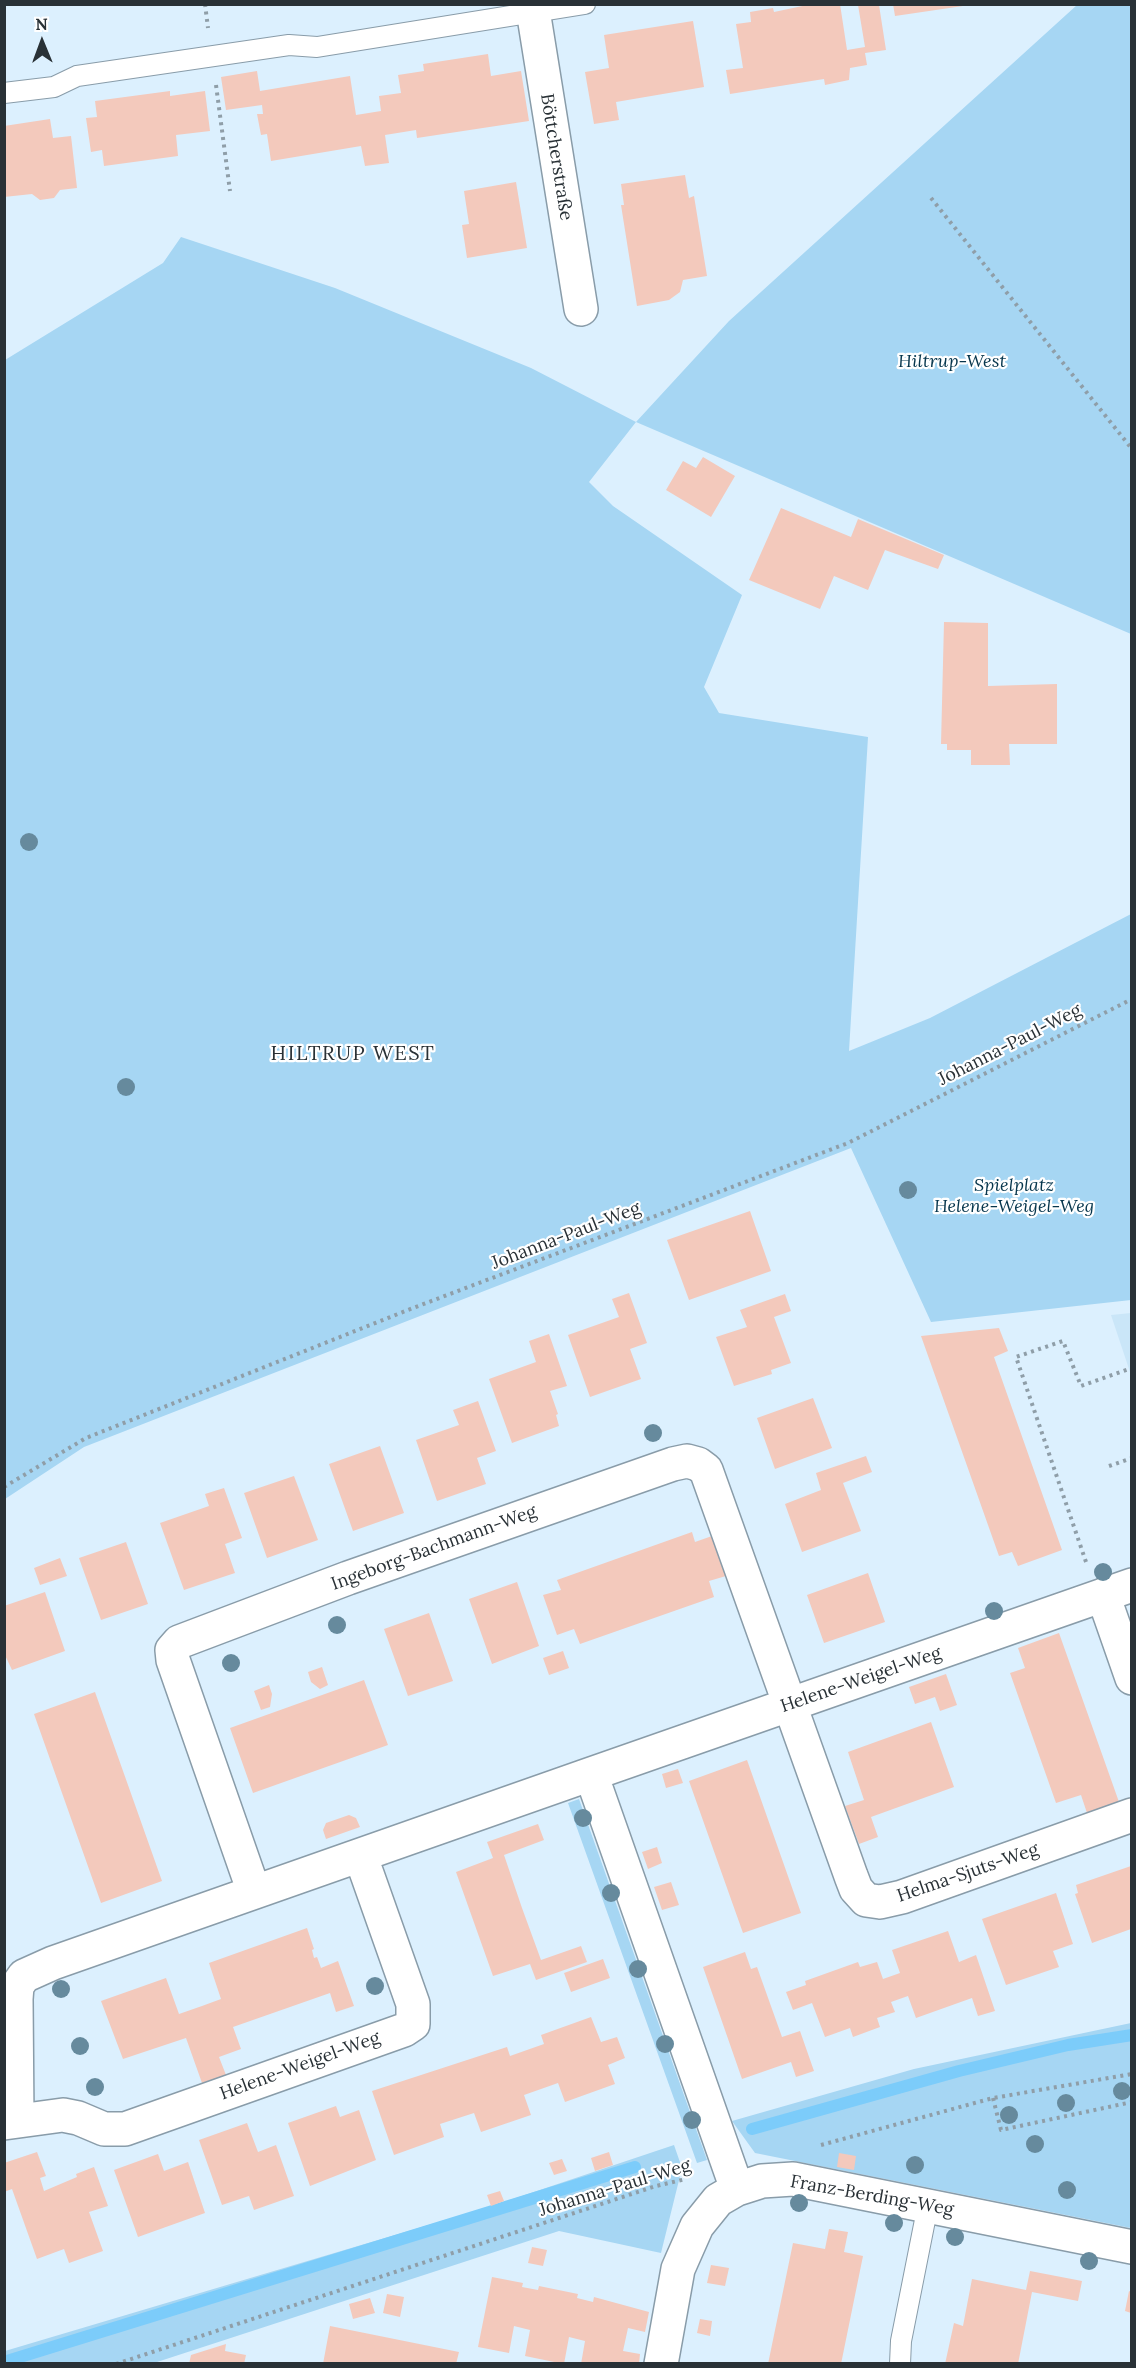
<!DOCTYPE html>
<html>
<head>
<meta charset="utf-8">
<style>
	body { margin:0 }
	#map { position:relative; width:1136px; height:2368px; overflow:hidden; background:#dcf0fe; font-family:Lora,serif }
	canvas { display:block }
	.frame { position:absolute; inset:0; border:6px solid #293136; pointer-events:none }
	.north { position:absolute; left:12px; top:12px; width:60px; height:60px; -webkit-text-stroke:4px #fff; paint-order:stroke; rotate:359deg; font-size:16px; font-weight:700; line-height:24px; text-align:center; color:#293136 }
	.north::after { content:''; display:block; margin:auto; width:21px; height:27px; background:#293136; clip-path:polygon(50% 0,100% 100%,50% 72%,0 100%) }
</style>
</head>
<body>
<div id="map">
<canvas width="1136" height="2368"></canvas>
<div class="frame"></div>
<div class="north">N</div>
</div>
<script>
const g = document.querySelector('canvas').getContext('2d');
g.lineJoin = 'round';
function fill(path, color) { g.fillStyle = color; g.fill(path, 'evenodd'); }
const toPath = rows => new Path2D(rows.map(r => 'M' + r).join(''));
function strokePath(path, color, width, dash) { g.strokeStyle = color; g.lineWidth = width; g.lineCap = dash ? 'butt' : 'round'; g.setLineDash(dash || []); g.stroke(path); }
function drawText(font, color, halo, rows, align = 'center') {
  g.font = font + ' Lora,serif'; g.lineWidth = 4.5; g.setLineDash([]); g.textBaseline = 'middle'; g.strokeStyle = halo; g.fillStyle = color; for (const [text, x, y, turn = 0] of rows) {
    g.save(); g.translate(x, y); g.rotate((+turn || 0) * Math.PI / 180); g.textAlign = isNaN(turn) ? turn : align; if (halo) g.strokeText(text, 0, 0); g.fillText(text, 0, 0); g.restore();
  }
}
fill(toPath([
	[1131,1313,1132,1313,1131,1375,1111,1315]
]), '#cae6f8');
fill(toPath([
	[1077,5,1131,5,1131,634,636,422,589,482,613,506,742,595,704,687,719,713,868,737,849,1051,930,1018,1131,914,1131,1300,931,1322,851,1148,84,1447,5,1499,5,360,163,263,181,237,335,288,531,368,636,422,729,321],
	[579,1799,707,2160,697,2163,568,1803],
	[1131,2023,1131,2228,755,2153,732,2121,914,2069],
	[674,2145,682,2168,661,2253,559,2231,154,2363,5,2363,5,2351,489,2207]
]), '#a6d6f3');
strokePath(toPath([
	[752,2129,959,2071,1068,2045,1132,2035],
	[7,2361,635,2167]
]), '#7cccfa', 12);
fill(toPath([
	[812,4,840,4,847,50,865,47,858,5,879,5,886,50,865,53,867,65,850,68,849,80,825,85,824,79,730,94,726,70,743,68,736,24,751,22,750,12,773,8,774,12],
	[893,4,963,4,963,6,895,16],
	[693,21,704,87,616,102,619,120,594,124,585,72,609,68,604,35],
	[488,54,491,76,521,71,529,121,417,138,416,130,385,135,389,163,365,166,361,146,271,161,267,134,261,135,257,114,263,114,262,105,226,110,221,77,257,71,260,91,350,76,356,115,381,111,379,96,401,93,398,75,424,71,423,64],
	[170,91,170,96,205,91,210,131,176,135,178,156,104,166,102,150,91,152,86,118,97,117,95,101],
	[50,119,53,138,71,136,77,188,60,190,54,198,40,200,32,194,4,197,4,126],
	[685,175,689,198,694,196,707,276,683,280,680,292,669,300,637,306,621,205,624,205,621,184],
	[516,182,527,248,467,258,462,225,469,224,464,191],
	[703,457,735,476,711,517,666,490,683,461,696,468],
	[781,508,851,537,858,519,944,555,938,569,885,550,868,590,834,576,820,609,749,580],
	[944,622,988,623,988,686,1057,684,1057,744,1009,744,1010,765,971,765,971,750,947,750,947,744,941,744],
	[750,1211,771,1271,689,1300,667,1240],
	[629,1293,647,1343,630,1349,641,1379,590,1397,568,1335,619,1317,612,1299],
	[785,1294,791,1311,774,1317,791,1363,771,1370,772,1374,734,1386,716,1337,747,1327,740,1310],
	[999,1328,1008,1351,994,1357,1062,1550,1018,1566,1012,1552,999,1556,921,1336],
	[549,1334,567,1386,550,1391,558,1414,556,1415,559,1426,512,1443,489,1379,536,1362,529,1341],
	[813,1398,832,1448,775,1469,757,1418],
	[478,1401,496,1451,477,1458,486,1484,437,1501,416,1440,459,1425,453,1410],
	[380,1446,404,1513,353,1531,329,1464],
	[866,1456,872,1472,843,1483,861,1531,802,1552,785,1504,821,1490,816,1473],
	[294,1476,318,1540,267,1558,244,1493],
	[224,1488,242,1538,225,1544,235,1573,184,1590,160,1523,209,1506,205,1494],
	[692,1532,695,1542,712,1536,726,1576,709,1581,714,1597,580,1644,574,1629,557,1635,543,1595,561,1590,557,1580],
	[126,1542,148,1604,101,1620,79,1558],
	[60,1558,67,1576,40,1585,34,1568],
	[868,1573,885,1622,824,1643,807,1595],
	[517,1582,539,1646,492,1664,469,1599],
	[45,1592,65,1651,12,1670,4,1653,4,1606],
	[429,1613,453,1681,408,1696,384,1629],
	[1059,1633,1119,1802,1087,1813,1081,1795,1056,1803,1010,1673,1025,1668,1018,1648],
	[563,1651,569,1668,549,1675,543,1658],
	[322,1667,328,1685,320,1689,311,1682,308,1672],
	[946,1674,957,1705,940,1711,935,1697,915,1704,909,1687],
	[364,1680,388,1745,253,1793,230,1728],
	[269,1685,272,1694,270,1707,261,1710,254,1691],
	[95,1692,162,1881,101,1903,34,1714],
	[931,1722,954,1787,871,1817,878,1837,859,1844,845,1806,864,1800,848,1752],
	[747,1760,801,1913,743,1933,689,1781],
	[678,1769,683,1783,666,1788,662,1774],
	[349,1815,356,1818,360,1827,326,1839,323,1830,326,1823],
	[538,1824,544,1840,504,1855,522,1908,541,1960,581,1946,587,1962,536,1980,530,1964,493,1976,456,1872,493,1858,487,1842],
	[657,1847,662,1863,648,1869,642,1852],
	[1131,1866,1131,1929,1092,1943,1075,1894,1078,1893,1076,1885],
	[671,1882,679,1905,662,1910,654,1887],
	[1056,1893,1073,1944,1053,1951,1059,1967,1006,1985,982,1919],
	[307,1928,314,1949,312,1950,314,1958,317,1957,321,1968,338,1961,354,2006,336,2012,330,1993,233,2027,241,2049,219,2057,226,2075,202,2083,186,2038,123,2059,101,2001,166,1978,179,2014,202,2006,221,1999,209,1963],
	[948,1931,959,1962,976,1955,995,2011,978,2016,972,1998,916,2018,908,1996,891,2002,895,2012,877,2018,880,2027,853,2037,850,2028,825,2037,812,2003,793,2010,786,1992,806,1985,805,1981,858,1962,860,1967,877,1962,883,1979,900,1973,892,1950],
	[745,1952,751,1969,757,1967,782,2037,800,2031,814,2071,796,2077,791,2062,742,2079,703,1967],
	[603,1959,610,1978,571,1992,564,1973],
	[591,2017,601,2042,617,2037,625,2058,608,2065,615,2084,565,2102,558,2083,524,2095,531,2115,481,2132,474,2113,440,2124,444,2137,394,2155,372,2091,507,2047,510,2056,544,2044,541,2035],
	[336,2106,340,2117,359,2110,376,2160,310,2186,288,2123],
	[247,2123,258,2152,276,2145,294,2196,254,2210,249,2196,222,2205,199,2140],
	[37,2152,46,2176,40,2178,44,2191,77,2177,76,2174,94,2167,108,2206,89,2212,103,2251,69,2263,64,2249,37,2259,12,2189,4,2192,4,2163],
	[609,2152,613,2165,595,2171,591,2158],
	[839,2153,856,2156,854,2170,837,2167],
	[158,2154,164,2171,188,2162,205,2213,138,2237,114,2170],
	[562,2159,567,2171,554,2175,549,2163],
	[500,2191,504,2201,491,2206,487,2195],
	[829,2229,848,2232,844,2252,863,2256,841,2364,768,2364,793,2243,825,2249],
	[532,2247,547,2250,543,2266,528,2263],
	[711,2265,729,2268,725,2286,707,2283],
	[1030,2271,1082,2281,1078,2301,1032,2292,1018,2364,945,2364,954,2323,963,2326,972,2279,1026,2290],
	[492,2277,523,2283,522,2287,538,2290,539,2286,578,2294,577,2298,593,2302,594,2297,649,2312,645,2332,628,2328,623,2351,640,2354,639,2364,581,2364,585,2341,569,2337,564,2364,525,2356,530,2330,514,2326,509,2353,478,2347],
	[1129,2291,1131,2292,1131,2313,1125,2311],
	[387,2294,404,2297,400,2317,383,2313],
	[370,2298,375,2313,353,2319,349,2304],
	[700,2319,712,2321,710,2336,697,2333],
	[330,2326,459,2352,456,2364,323,2364],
	[226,2344,225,2351,246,2355,244,2364,189,2364,191,2355]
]), '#f3c9bc');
const lane = toPath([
	[4,93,54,87,77,76,289,45,317,47,585,4],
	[900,2364,901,2341,928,2205]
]);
const street = toPath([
	[532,4,581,309],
	[1103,1595,1132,1678],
	[591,1774,1132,1585],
	[254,1892,173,1660,172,1650,179,1642,348,1578,673,1464,687,1461,698,1464,706,1470,851,1876,856,1889,866,1900,880,1902,902,1897,1132,1815],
	[17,2121,16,1999,17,1986,24,1976,53,1963,591,1774,737,2189],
	[4,2123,63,2115,78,2118,104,2129,125,2129,404,2030,413,2024,413,2004,361,1857],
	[661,2364,678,2269,697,2226,718,2200,737,2189,762,2181,793,2179,1132,2247]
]);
strokePath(lane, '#899ca9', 22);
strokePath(street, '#899ca9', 36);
strokePath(toPath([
	[205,4,208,28],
	[216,85,230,191],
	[931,198,1132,449],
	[1109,1466,1132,1458],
	[4,1487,86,1438,413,1308,848,1143,1132,999],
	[1086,1562,1016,1357,1063,1341,1081,1386,1132,1368],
	[993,2098,1001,2130,1132,2102],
	[821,2145,993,2098,1132,2074],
	[116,2364,656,2186,686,2179]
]), '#8f9ea8', 4, [3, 4.5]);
strokePath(lane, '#fff', 20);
strokePath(street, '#fff', 33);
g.fillStyle = '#668a9d';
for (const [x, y] of [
	[29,842],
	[126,1087],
	[908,1190],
	[653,1433],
	[1103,1572],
	[994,1611],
	[337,1625],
	[231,1663],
	[583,1818],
	[611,1893],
	[638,1969],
	[375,1986],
	[61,1989],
	[665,2044],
	[80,2046],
	[95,2087],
	[1122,2091],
	[1066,2103],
	[1009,2115],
	[692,2120],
	[1035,2144],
	[915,2165],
	[1067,2190],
	[799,2203],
	[894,2223],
	[955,2237],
	[1089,2261]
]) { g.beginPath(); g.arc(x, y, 9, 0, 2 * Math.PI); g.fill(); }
drawText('18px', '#293136', '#fff', [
	["Böttcherstraße",556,157,81],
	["Johanna-Paul-Weg",1010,1045,-27],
	["Johanna-Paul-Weg",566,1236,-21],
	["Ingeborg-Bachmann-Weg",434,1548,-20],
	["Helene-Weigel-Weg",861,1680,-19],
	["Helma-Sjuts-Weg",968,1873,-19],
	["Helene-Weigel-Weg",300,2066,-20],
	["Johanna-Paul-Weg",615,2188,-17],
	["Franz-Berding-Weg",872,2196,10]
]);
drawText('italic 18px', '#06364d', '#fff', [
	["Hiltrup-West",952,362],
	["Spielplatz",1014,1186],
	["Helene-Weigel-Weg",1014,1207]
]);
g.letterSpacing = '1.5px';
drawText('20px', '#293136', '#fff', [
	["HILTRUP WEST",353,1054]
]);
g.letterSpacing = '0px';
</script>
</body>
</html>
